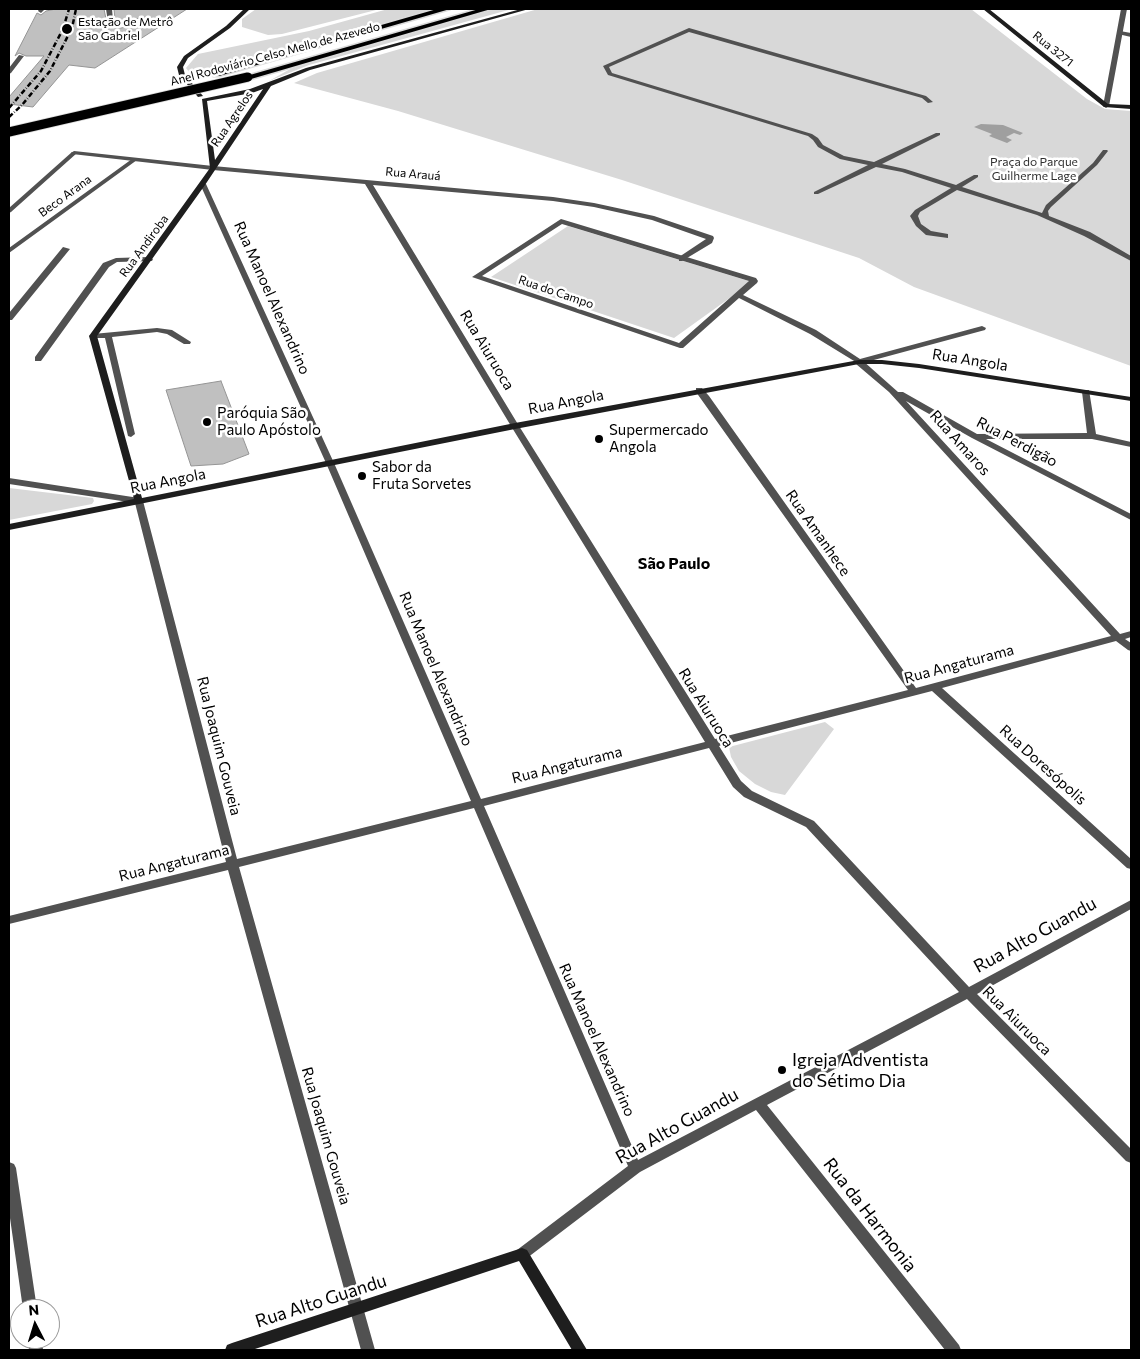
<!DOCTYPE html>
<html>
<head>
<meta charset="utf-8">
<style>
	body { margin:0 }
	#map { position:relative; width:1140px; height:1359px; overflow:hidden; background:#fff; font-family:Commissioner,sans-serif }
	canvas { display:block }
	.frame { position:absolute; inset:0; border:10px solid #000; pointer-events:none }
	.north { position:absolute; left:10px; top:1299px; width:50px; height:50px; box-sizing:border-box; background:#fff; border:1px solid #999; border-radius:50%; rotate:355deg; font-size:14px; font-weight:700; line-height:20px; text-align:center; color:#000 }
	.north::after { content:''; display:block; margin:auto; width:18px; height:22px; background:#000; clip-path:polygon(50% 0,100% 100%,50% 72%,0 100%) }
</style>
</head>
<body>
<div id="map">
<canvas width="1140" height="1359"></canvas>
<div class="frame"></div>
<div class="north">N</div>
</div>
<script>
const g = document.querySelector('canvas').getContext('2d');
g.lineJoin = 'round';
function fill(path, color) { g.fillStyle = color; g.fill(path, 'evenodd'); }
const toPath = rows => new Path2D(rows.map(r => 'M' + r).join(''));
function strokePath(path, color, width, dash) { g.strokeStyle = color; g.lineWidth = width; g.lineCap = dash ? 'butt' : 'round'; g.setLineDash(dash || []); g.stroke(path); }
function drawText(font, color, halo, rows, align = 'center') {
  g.font = font + ' Commissioner,sans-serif'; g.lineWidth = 5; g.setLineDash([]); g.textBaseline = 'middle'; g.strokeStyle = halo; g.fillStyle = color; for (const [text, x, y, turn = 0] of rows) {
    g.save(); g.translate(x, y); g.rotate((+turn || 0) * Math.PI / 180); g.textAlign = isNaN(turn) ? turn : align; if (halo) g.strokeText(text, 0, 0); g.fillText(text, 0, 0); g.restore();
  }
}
fill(toPath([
	[256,9,380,9,282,34,268,35,242,27,242,19],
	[388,9,434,9,348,34,244,60,190,73,186,68,198,54,309,31],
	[494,9,512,9,309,65,269,81,299,64],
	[538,9,971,9,1087,99,1105,109,1131,111,1131,366,914,287,859,258,622,180,398,111,294,83,317,73],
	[568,226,752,282,674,338,491,277],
	[9,488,93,498,94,501,92,504,9,520],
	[825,722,834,729,785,795,771,792,755,784,739,771,731,757,729,747]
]), '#d8d8d8');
fill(toPath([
	[981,124,1003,125,1023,133,1020,135,1014,133,1006,137,1012,140,1007,143,989,136,992,134,974,127]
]), '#9f9f9f');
const building = toPath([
	[56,9,104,9,107,24,121,28,149,23,151,21,146,17,123,21,115,19,114,9,187,9,95,68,69,65,33,107,9,104,9,97,44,56,26,56,19,53,15,56,37,13,41,15,46,11,56,9],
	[221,381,249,454,223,464,191,466,166,390,221,381]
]);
fill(building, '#c0c0c0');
strokePath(building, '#959595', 1);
const highway = toPath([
	[437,9,450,9,219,76,213,76,211,74,437,9],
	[479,9,491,9,251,79,248,80,243,77,479,9]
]);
strokePath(highway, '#dbdbdb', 3);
fill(toPath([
	[39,9,45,9,41,13,38,11,39,9],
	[106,9,112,9,113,20,123,23,146,19,149,21,121,26,108,22,106,9],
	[1120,31,1131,33,1131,37,1118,34,1117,33,1120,31],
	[19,55,24,56,11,73,9,74,9,68,19,55],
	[72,152,77,153,11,212,9,213,9,208,72,152],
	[132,159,137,160,9,253,9,248,132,159],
	[561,219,756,278,758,281,757,283,743,295,816,330,860,359,982,326,986,328,985,330,859,364,810,334,739,298,683,348,680,348,472,277,561,219],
	[562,224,749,281,679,343,482,276,562,224],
	[149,257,153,259,152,261,117,262,109,267,41,361,35,361,35,357,103,263,116,258,149,257],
	[157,328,172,330,191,342,190,344,184,344,167,334,157,332,112,337,135,434,131,437,128,436,105,338,93,338,89,336,93,334,157,328]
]), '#515151');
fill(toPath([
	[1121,9,1127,9,1109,106,1106,108,1103,106,1121,9],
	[689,28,926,96,933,102,928,103,922,98,689,32,609,67,612,73,812,134,818,138,823,145,844,156,874,162,936,133,940,133,940,135,882,164,905,169,956,185,974,175,978,175,978,177,962,187,1042,213,1046,205,1093,163,1103,150,1107,150,1108,151,1097,165,1051,207,1048,211,1049,216,1090,232,1131,256,1131,261,1084,236,1037,215,957,190,920,212,918,216,921,224,931,231,948,234,948,238,926,235,916,226,910,216,915,210,951,188,902,172,876,167,818,194,814,194,814,192,868,165,840,159,818,147,813,140,808,136,608,75,603,66,689,28],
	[74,151,213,166,553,197,594,203,654,216,713,236,714,238,712,243,682,261,679,261,679,257,706,239,652,220,594,207,553,201,373,185,519,426,715,739,908,690,696,392,696,388,702,388,709,396,916,688,1111,636,889,392,856,364,856,360,862,360,898,392,903,392,977,434,1087,433,1082,392,1086,390,1089,390,1096,434,1131,442,1131,447,1092,439,986,439,1131,514,1131,520,972,438,906,401,1120,634,1131,631,1131,637,1125,639,1131,643,1131,651,1128,650,1116,641,942,688,1131,859,1131,869,1127,868,932,691,719,746,741,781,752,791,814,821,969,987,1131,900,1131,909,977,994,1131,1149,1131,1163,1126,1161,967,999,767,1105,959,1345,961,1350,945,1350,756,1110,640,1172,527,1258,522,1260,517,1258,515,1254,517,1250,628,1166,474,808,239,867,375,1350,361,1350,228,870,9,924,9,916,226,862,135,503,9,484,9,478,139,498,143,501,237,859,471,801,326,463,200,184,201,183,206,184,334,463,481,799,705,742,511,426,365,184,213,170,72,154,71,153,74,151],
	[709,748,733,787,744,797,806,827,959,992,638,1160,484,806,709,748],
	[63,247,70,249,12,320,9,320,9,313,63,247],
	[9,1162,14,1164,16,1168,37,1309,23,1309,9,1211,9,1162],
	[28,1339,42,1339,43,1350,29,1350,28,1339]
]), '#515151');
fill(toPath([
	[244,9,250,9,230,28,188,58,183,67,185,75,203,96,198,97,179,75,177,67,184,56,226,26,244,9],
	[521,9,529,9,310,70,271,86,205,185,97,336,142,498,515,423,859,360,882,360,919,364,1131,397,1131,401,919,368,882,364,859,364,515,429,9,530,9,524,134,499,89,336,210,168,202,99,250,89,306,68,521,9],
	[263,89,215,160,207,101,252,93,263,89],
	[983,9,989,9,1108,104,1131,105,1131,109,1104,107,983,9],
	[522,1248,527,1250,587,1350,572,1350,519,1261,252,1350,225,1350,227,1345,232,1343,522,1248]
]), '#1e1e1e');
fill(highway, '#000');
strokePath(toPath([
	[9,108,41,71,63,29,69,9],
	[9,117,22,105,50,71,72,28,76,9]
]), '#000', 2.5, [5, 2, 0.5, 2]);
const highwayBridge = toPath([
	[9,132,248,77]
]);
strokePath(highwayBridge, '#dbdbdb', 11, []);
strokePath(highwayBridge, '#000', 9);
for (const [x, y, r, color] of [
	[67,29,6,"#000"],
	[207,422,5,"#000"],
	[599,439,5,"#000"],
	[362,476,5,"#000"],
	[782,1070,5,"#000"]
]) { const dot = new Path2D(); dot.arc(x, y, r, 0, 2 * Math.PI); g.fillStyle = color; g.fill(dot); strokePath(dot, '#fff', 2); }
drawText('12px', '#000', '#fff', [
	["Estação de Metrô",78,22],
	["São Gabriel",78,36]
], 'left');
drawText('12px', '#000', '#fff', [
	["Rua 3271",1053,49,39],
	["Anel Rodoviário Celso Mello de Azevedo",275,54,-15],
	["Rua Agrelos",232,119,-56],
	["Rua Arauá",413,174,5],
	["Beco Arana",65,196,-36],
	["Rua Andiroba",144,246,-54],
	["Rua do Campo",556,292,19]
]);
drawText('12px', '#2f2f2f', '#fff', [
	["Praça do Parque",1034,162],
	["Guilherme Lage",1034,176]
]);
drawText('15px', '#000', '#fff', [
	["Rua Manoel Alexandrino",272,298,66],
	["Rua Aiuruoca",487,350,59],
	["Rua Angola",970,360,9],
	["Rua Angola",566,402,-11],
	["Rua Perdigão",1017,442,28],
	["Rua Amaros",960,443,48],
	["Rua Angola",168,481,-11],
	["Rua Amanhece",818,533,55],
	["Rua Angaturama",959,664,-15],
	["Rua Manoel Alexandrino",436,669,67],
	["Rua Aiuruoca",706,708,58],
	["Rua Joaquim Gouveia",219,746,76],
	["Rua Angaturama",567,765,-14],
	["Rua Doresópolis",1043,765,42],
	["Rua Angaturama",174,863,-14],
	["Rua Aiuruoca",1017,1021,45],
	["Rua Manoel Alexandrino",597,1040,66],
	["Rua Joaquim Gouveia",326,1136,74]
]);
drawText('15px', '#000', '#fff', [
	["Paróquia São",217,413],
	["Paulo Apóstolo",217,430],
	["Supermercado",609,430],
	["Angola",609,447],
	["Sabor da",372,467],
	["Fruta Sorvetes",372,484]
], 'left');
drawText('bold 16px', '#000', '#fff', [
	["São Paulo",674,564]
]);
drawText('18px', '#000', '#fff', [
	["Rua Alto Guandu",1035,935,-29],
	["Rua Alto Guandu",677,1126,-29],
	["Rua da Harmonia",870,1215,52],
	["Rua Alto Guandu",321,1301,-18]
]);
drawText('18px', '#000', '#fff', [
	["Igreja Adventista",792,1060],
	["do Sétimo Dia",792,1081]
], 'left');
</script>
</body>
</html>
